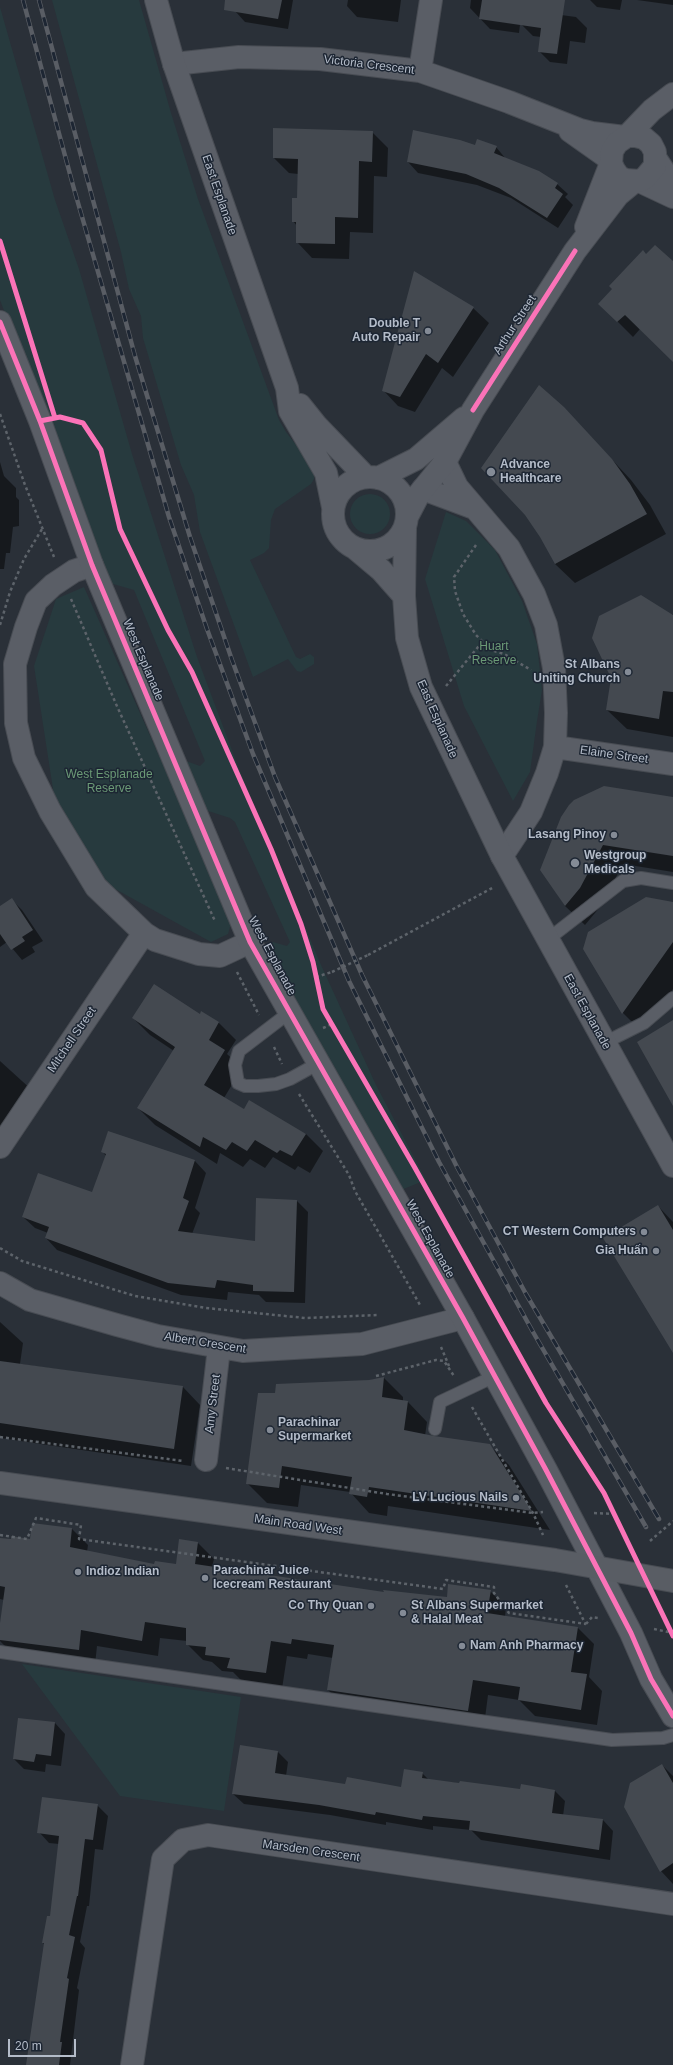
<!DOCTYPE html>
<html>
<head>
<meta charset="utf-8">
<style>
	body { margin:0 }
	#map { position:relative; width:673px; height:2065px; overflow:hidden; background:#2a3038; font-family:Arial,sans-serif }
	canvas { display:block }
	.scale { position:absolute; left:8px; top:2039px; width:68px; height:18px; box-sizing:border-box; border:2px solid #b4bcc9; border-top:0; padding-left:5px; font-size:12px; line-height:14px; white-space:nowrap; color:#b4bcc9; -webkit-text-stroke:3px #1d2633; paint-order:stroke }
</style>
</head>
<body>
<div id="map">
<canvas width="673" height="2065"></canvas>
<div class="scale">20 m</div>
</div>
<script>
const g = document.querySelector('canvas').getContext('2d');
g.lineJoin = 'round';
function fill(path, color) { g.fillStyle = color; g.fill(path, 'evenodd'); }
const toPath = rows => new Path2D(rows.map(r => 'M' + r).join(''));
function strokePath(path, color, width, dash) { g.strokeStyle = color; g.lineWidth = width; g.lineCap = dash ? 'butt' : 'round'; g.setLineDash(dash || []); g.stroke(path); }
function drawText(font, color, halo, rows, align = 'center') {
  g.font = font + ' Arial,sans-serif'; g.lineWidth = 3; g.setLineDash([]); g.textBaseline = 'middle'; g.strokeStyle = halo; g.fillStyle = color; for (const [text, x, y, turn = 0] of rows) {
    g.save(); g.translate(x, y); g.rotate((+turn || 0) * Math.PI / 180); g.textAlign = isNaN(turn) ? turn : align; if (halo) g.strokeText(text, 0, 0); g.fillText(text, 0, 0); g.restore();
  }
}
fill(toPath([
	[52,0,139,0,171,113,198,199,279,420,286,432,315,469,314,479,311,484,275,509,271,520,269,548,264,553,250,560,296,657,300,659,310,654,314,657,314,664,301,672,297,671,288,659,253,677,200,532,194,495,181,465,143,338,141,316,129,289,121,252],
	[0,7,55,200,79,269,132,454,197,657,239,769,321,965,376,1085,426,1180,401,1190,287,987,269,944,273,942,287,946,290,942,235,822,230,818,205,810,183,760,200,766,205,761,134,590,106,582,0,300],
	'350 514a20 20 0 1 1 40 0a20 20 0 1 1-40 0Z',
	[446,512,466,521,495,550,522,601,537,644,542,690,537,721,530,772,513,801,464,706,425,579],
	[84,587,232,920,228,934,211,942,108,885,55,802,34,666,56,599],
	[22,1664,241,1697,224,1811,120,1796]
]), '#273a3e');
fill(toPath([
	[236,0,293,0,288,29,245,22,235,11],
	[348,0,401,0,398,22,357,17,347,6],
	[471,0,523,0,519,33,490,29,470,8],
	[590,0,622,0,620,10,597,7],
	[637,0,673,0,673,5],
	[524,10,576,17,587,28,585,43,570,41,567,64,550,62,539,51,541,37,533,36,522,25],
	[414,131,475,146,496,147,506,159,557,184,568,194,565,197,573,205,558,228,511,198,477,185,418,173,408,162],
	[372,132,388,148,387,177,374,176,373,233,350,232,349,259,312,258,297,242,297,226,293,221,298,199,298,174,289,173,274,158],
	[646,255,673,263,673,361,640,329,633,337,615,319],
	[473,308,489,323,453,377,442,368,415,412,398,406,383,390],
	[564,408,631,480,650,505,666,534,575,583,555,564],
	[0,462,4,476,16,488,16,497,19,500,19,526,13,527,10,553,6,553,4,569,0,569],
	[673,614,673,737,627,729,607,710],
	[673,798,673,872,623,864,600,907,585,925,565,906,542,870],
	[12,900,22,910,43,941,32,947,35,952,22,960,7,942,0,947,0,908],
	[673,903,673,989,642,1032,623,1013,585,949],
	[202,1013,219,1023,236,1040,227,1054,242,1068,224,1098,245,1110,306,1134,323,1151,310,1173,298,1166,295,1170,273,1157,265,1168,250,1159,243,1167,220,1153,217,1164,155,1125,138,1108,174,1051,150,1035,133,1018,200,1015],
	[0,1061,33,1091,0,1141],
	[108,1132,195,1161,206,1173,195,1208,200,1213,192,1234,256,1242,297,1201,308,1212,305,1303,266,1302,259,1295,228,1292,227,1300,181,1295,57,1250,46,1238,48,1233,35,1228,23,1217,93,1194,106,1156,102,1151],
	[658,1206,673,1222,673,1351],
	[0,1322,23,1343,20,1364,183,1387,200,1405,191,1466,0,1438],
	[384,1378,403,1397,403,1401,408,1402,427,1422,425,1436,489,1445,509,1465,550,1530,388,1506,387,1516,369,1513,350,1492,301,1485,298,1507,267,1503,247,1483,276,1394],
	[72,1529,88,1545,87,1552,155,1565,177,1565,198,1543,214,1559,212,1567,385,1594,447,1598,490,1591,506,1607,505,1617,578,1628,594,1644,589,1677,602,1691,597,1725,535,1716,519,1700,488,1695,484,1726,344,1706,328,1690,333,1658,308,1654,307,1659,287,1656,282,1689,244,1683,233,1672,222,1671,212,1662,203,1660,187,1644,187,1641,160,1638,158,1656,97,1646,95,1665,15,1656,0,1641,4,1600,0,1599,0,1539,31,1540],
	[55,1723,65,1734,61,1766,46,1764,45,1772,24,1769,14,1759],
	[278,1752,288,1762,286,1776,346,1785,402,1788,422,1773,429,1780,521,1790,522,1786,555,1791,565,1801,563,1816,603,1820,613,1831,610,1860,481,1840,471,1830,433,1826,433,1830,386,1822,386,1825,330,1815,244,1804,233,1794],
	[662,1765,673,1776,673,1884,661,1871],
	[97,1805,108,1816,103,1850,95,1849,89,1906,87,1906,80,1942,85,1948,77,1988,79,1990,70,2065,27,2065,45,1945,43,1943,51,1918,59,1844,49,1843,39,1832]
]), '#0007');
fill(toPath([
	[225,0,282,0,278,19,224,10],
	[482,0,565,0,557,54,538,52,541,28,479,19],
	[273,128,373,131,372,162,359,161,358,218,335,217,335,244,296,243,296,222,292,222,292,198,297,198,298,159,273,158],
	[413,130,460,140,475,145,477,139,497,146,494,153,539,171,558,183,555,188,563,194,547,218,499,188,466,174,407,162],
	[655,245,673,261,673,362,625,315,617,322,598,304,612,289,609,286,643,250,646,254],
	[414,271,474,307,438,363,426,354,400,397,382,391],
	[539,385,564,407,612,459,630,484,647,514,555,564,540,537,525,515,481,468],
	[641,595,673,615,673,692,663,691,659,719,606,710,611,678,592,638,599,616],
	[604,786,673,797,673,856,603,845,580,888,565,906,540,870,561,817,569,805,574,800],
	[646,897,673,902,673,942,622,1014,583,949,588,932],
	[12,898,33,930,22,937,25,941,11,950,0,934,0,906],
	[154,984,200,1014,201,1011,219,1022,209,1040,225,1050,204,1085,244,1109,249,1100,306,1134,292,1156,280,1150,277,1153,255,1140,247,1151,232,1142,226,1150,203,1137,200,1147,137,1108,175,1047,132,1018],
	[673,1020,673,1106,637,1042],
	[108,1131,195,1160,183,1198,189,1201,178,1231,255,1241,256,1198,297,1200,294,1292,253,1291,253,1285,217,1280,215,1288,168,1283,45,1238,49,1227,22,1217,38,1173,92,1192,106,1154,101,1152],
	[658,1205,673,1230,673,1353,603,1238],
	[0,1361,183,1386,174,1449,0,1423],
	[384,1377,382,1397,408,1401,404,1430,434,1436,490,1444,532,1511,369,1487,367,1497,349,1494,352,1477,282,1466,279,1488,246,1484,258,1393,275,1393,276,1384,369,1380],
	[32,1523,72,1528,70,1547,154,1564,155,1561,176,1564,179,1539,198,1542,195,1564,384,1592,383,1590,447,1597,448,1584,491,1590,487,1613,578,1627,571,1672,587,1674,581,1710,518,1700,520,1687,473,1680,468,1711,327,1690,334,1645,292,1639,291,1644,271,1641,266,1673,227,1668,230,1658,205,1655,206,1647,186,1645,186,1628,145,1622,142,1641,81,1630,79,1650,0,1640,0,1623,5,1587,0,1586,0,1538,11,1539,11,1536,30,1539],
	[18,1718,55,1722,51,1756,36,1754,34,1762,13,1759],
	[240,1745,278,1751,275,1773,345,1784,347,1777,401,1787,404,1769,423,1772,422,1778,459,1783,460,1781,520,1789,521,1784,555,1790,552,1813,603,1819,599,1850,469,1830,470,1821,423,1816,422,1820,376,1812,375,1815,319,1805,232,1794],
	[662,1764,673,1783,673,1863,660,1872,624,1807,630,1783],
	[42,1797,98,1804,93,1840,85,1839,78,1896,77,1896,69,1935,75,1937,67,1978,69,1979,60,2042,62,2042,59,2065,26,2065,44,1943,42,1943,47,1916,50,1916,59,1836,37,1833]
]), '#444950');
const service = toPath([
	[547,940,623,881,641,878,673,883],
	[290,1012,239,1051,235,1065,238,1083,245,1086,258,1086,276,1084,290,1079,319,1063],
	[604,1043,644,1023,673,998],
	[435,1429,440,1402,495,1376],
	[0,1652,612,1740,663,1738,673,1735]
]);
const minor = toPath([
	[174,64,239,57,320,59,420,71,509,102,580,130,592,133,625,137],
	[420,71,431,0],
	[570,131,611,160],
	[656,159,673,185],
	[639,181,673,197],
	[445,462,457,487,509,548,534,594,546,625,554,668,556,713,555,747,547,773,531,812,502,856],
	[423,489,474,508],
	[92,565,74,571,53,585,36,601,26,627,15,664,16,723,24,758,50,811,96,887,144,933,155,940,199,954,220,956,250,942],
	[555,747,673,764],
	[0,1147,144,933],
	[0,1283,30,1300,117,1325,158,1336,243,1351,362,1344,463,1318],
	[206,1460,219,1348],
	[132,2065,163,1859,183,1840,208,1835,673,1904]
]);
const tertiary = toPath([
	[156,0,174,64,287,388,290,411,326,473,333,507],
	[627,136,636,136,644,138,651,144,655,152,655,166,645,178,639,181,626,180,619,177,614,170,611,163,612,151,617,143,627,136,652,110,673,94],
	[586,227,611,163],
	[0,322,40,421,92,565,250,942,463,1318,546,1470,631,1633,651,1679,673,1716],
	[300,405,316,425,366,477],
	'333 514a37 37 0 1 1 74 0a37 37 0 1 1-74 0Z',
	[378,478,416,459,464,418],
	[407,517,419,494,445,462,473,410,575,251,618,195,635,181],
	[405,529,404,596,407,638,421,687,502,856,673,1166],
	[356,549,381,570,404,596]
]);
const secondary = toPath([
	[0,1483,555,1560,673,1581]
]);
strokePath(service, '#484c53', 14);
strokePath(minor, '#484c53', 24);
strokePath(tertiary, '#484c53', 24);
strokePath(secondary, '#484c53', 24);
strokePath(toPath([
	[0,414,25,485,54,557],
	[476,545,454,577,455,591,463,614,476,635,491,650,504,654,531,670],
	[71,599,116,704,215,921],
	[0,625,10,592,24,559,42,529],
	[446,686,483,641],
	[368,955,494,887],
	[237,972,259,1015],
	[316,977,332,972],
	[323,1028,332,1024],
	[274,1047,282,1064],
	[299,1094,349,1175,355,1191,420,1305],
	[0,1248,22,1261,135,1296,206,1308,305,1318,377,1315],
	[441,1347,449,1366],
	[376,1376,436,1360,444,1361,454,1376],
	[472,1407,533,1513,543,1535],
	[0,1437,183,1461],
	[226,1468,387,1494,533,1513,543,1512],
	[594,1513,614,1514],
	[0,1535,27,1539,36,1518,81,1525,79,1539,443,1589,446,1580,494,1587,494,1593,509,1613,586,1624],
	[650,1541,673,1521],
	[566,1585,585,1623],
	[586,1624,592,1617,598,1618],
	[654,1629,673,1633]
]), '#5d636a', 2.5, [3, 3]);
strokePath(service, '#5a5e66', 12);
strokePath(minor, '#5a5e66', 22);
strokePath(tertiary, '#5a5e66', 22);
strokePath(secondary, '#595d64', 22);
const rail = toPath([
	[23,0,74,189,169,517,207,629,253,754,349,981,439,1162,533,1332,646,1527],
	[39,0,135,356,190,537,232,660,275,777,362,975,457,1167,526,1294,659,1519]
]);
strokePath(rail, '#595d64', 4.5);
strokePath(rail, '#1d2633', 3, [9]);
strokePath(toPath([
	[332,972,368,955]
]), '#5d636a', 2.5, [3, 3]);
strokePath(toPath([
	[0,241,55,418],
	[0,322,40,421,92,565,250,942,463,1318,546,1470,631,1633,651,1679,673,1716],
	[473,410,575,251],
	[40,421,60,417,83,423,101,450,120,529,168,630,192,672,271,849,301,924,313,962,323,1009,415,1168,546,1403,604,1493,673,1636]
]), '#fb73b8', 5);
for (const [x, y, r, color] of [
	[428,331,4,"#848b96"],
	[491,472,5,"#848b96"],
	[628,672,4,"#848b96"],
	[614,835,4,"#848b96"],
	[575,863,5,"#848b96"],
	[644,1232,4,"#848b96"],
	[656,1251,4,"#848b96"],
	[270,1430,4,"#848b96"],
	[516,1498,4,"#848b96"],
	[78,1572,4,"#848b96"],
	[205,1578,4,"#848b96"],
	[371,1606,4,"#848b96"],
	[403,1613,4,"#848b96"],
	[462,1646,4,"#848b96"]
]) { const dot = new Path2D(); dot.arc(x, y, r, 0, 2 * Math.PI); g.fillStyle = color; g.fill(dot); strokePath(dot, '#1d2633', 1.5); }
drawText('12px', '#b4bcc9', '#1d2633', [
	["Victoria Crescent",369,65,7],
	["East Esplanade",219,195,71],
	["Arthur Street",515,325,-57],
	["West Esplanade",143,660,67],
	["East Esplanade",437,719,66],
	["Elaine Street",614,755,8],
	["West Esplanade",272,956,62],
	["East Esplanade",587,1012,61],
	["Mitchell Street",72,1040,-56],
	["West Esplanade",430,1239,61],
	["Albert Crescent",205,1343,9],
	["Amy Street",213,1404,-83],
	["Main Road West",298,1525,8],
	["Marsden Crescent",311,1851,8]
]);
drawText('bold 12px', '#b4bcc9', '#1d2633', [
	["Double T",420,324],
	["Auto Repair",420,338],
	["Advance",500,465,"left"],
	["Healthcare",500,479,"left"],
	["St Albans",620,665],
	["Uniting Church",620,679],
	["Lasang Pinoy",606,835],
	["Westgroup",584,856,"left"],
	["Medicals",584,870,"left"],
	["CT Western Computers",636,1232],
	["Gia Huấn",648,1251],
	["Parachinar",278,1423,"left"],
	["Supermarket",278,1437,"left"],
	["LV Lucious Nails",508,1498],
	["Parachinar Juice",213,1571,"left"],
	["Icecream Restaurant",213,1585,"left"],
	["Indioz Indian",86,1572,"left"],
	["Co Thy Quan",363,1606],
	["St Albans Supermarket",411,1606,"left"],
	["& Halal Meat",411,1620,"left"],
	["Nam Anh Pharmacy",470,1646,"left"]
], 'right');
drawText('12px', '#6b9a76', '#1d2633', [
	["Huart",494,647],
	["Reserve",494,661],
	["West Esplanade",109,775],
	["Reserve",109,789]
]);
</script>
</body>
</html>
